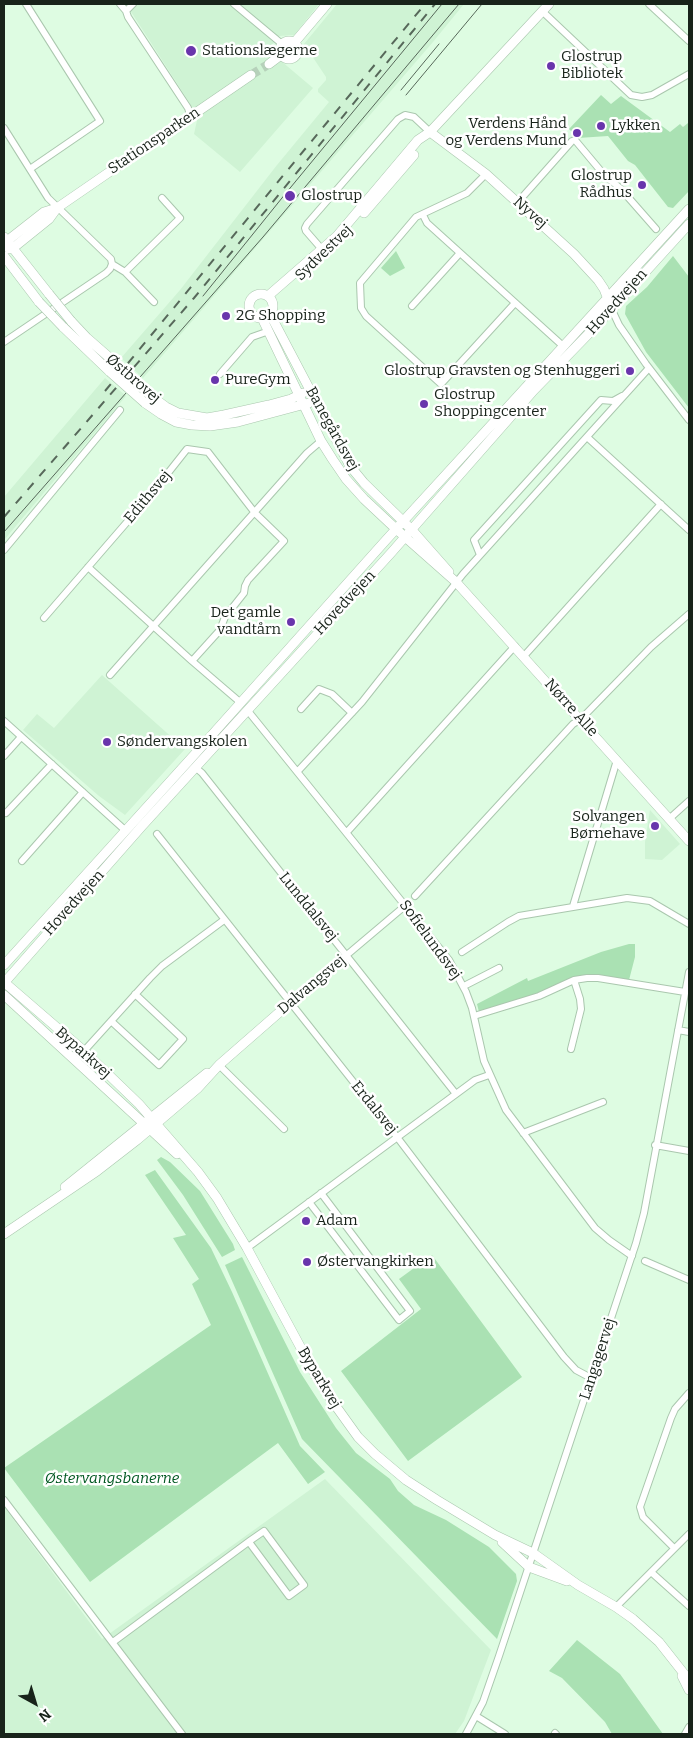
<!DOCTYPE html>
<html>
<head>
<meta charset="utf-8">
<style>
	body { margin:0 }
	#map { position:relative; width:693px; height:1738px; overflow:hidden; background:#defce2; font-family:Bitter,serif }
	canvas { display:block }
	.frame { position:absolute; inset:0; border:5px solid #18231a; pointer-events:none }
	.north { position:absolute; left:10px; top:1678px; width:50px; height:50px; -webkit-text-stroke:4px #fff; paint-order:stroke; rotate:141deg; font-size:14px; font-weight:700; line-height:20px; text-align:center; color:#18231a }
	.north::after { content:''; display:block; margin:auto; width:18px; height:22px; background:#18231a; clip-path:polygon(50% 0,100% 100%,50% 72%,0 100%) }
</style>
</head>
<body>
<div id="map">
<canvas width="693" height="1738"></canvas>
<div class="frame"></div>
<div class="north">N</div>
</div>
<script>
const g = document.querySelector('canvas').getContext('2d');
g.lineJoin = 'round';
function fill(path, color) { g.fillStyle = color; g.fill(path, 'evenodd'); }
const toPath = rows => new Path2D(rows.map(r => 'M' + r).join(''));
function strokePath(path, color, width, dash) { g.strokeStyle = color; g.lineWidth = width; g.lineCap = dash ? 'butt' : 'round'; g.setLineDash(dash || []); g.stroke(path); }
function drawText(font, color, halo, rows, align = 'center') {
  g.font = font + ' Bitter,serif'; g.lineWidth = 5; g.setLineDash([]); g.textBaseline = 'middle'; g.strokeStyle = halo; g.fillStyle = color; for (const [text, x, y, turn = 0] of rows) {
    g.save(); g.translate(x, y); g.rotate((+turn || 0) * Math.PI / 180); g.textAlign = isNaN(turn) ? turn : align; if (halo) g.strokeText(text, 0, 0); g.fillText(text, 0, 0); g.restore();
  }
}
fill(toPath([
	[126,4,319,4,294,35,279,36,268,50,313,88,240,172,194,134,198,116],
	[337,4,464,4,433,42,143,378,121,358,180,290,277,165,329,102,318,92,318,89,326,80,326,77,304,44],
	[105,378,126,396,4,540,4,497],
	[102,675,185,749,125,815,99,796,23,730,37,714,54,728],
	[650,810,680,844,662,860,645,859,645,842],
	[325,1479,491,1650,464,1721,455,1734,4,1734,4,1507,102,1639]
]), '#cff3d4');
fill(toPath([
	[601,95,611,104,621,96,670,132,680,124,683,127,688,123,689,125,689,191,673,208,668,207,635,165,628,161,608,136,578,138,569,129],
	[396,251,405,268,390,276,381,268],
	[673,256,689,277,689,408,646,352,625,314,626,306,647,287],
	[629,944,635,944,635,957,629,980,598,975,580,976,539,994,479,1012,477,1004,527,978,528,981,601,952],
	[161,1157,170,1162,200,1191,233,1244,235,1250,222,1257,183,1195,157,1160],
	[155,1170,211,1248,232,1292,300,1446,325,1472,308,1484,278,1443,90,1582,4,1468,211,1325,192,1284,199,1279,173,1238,186,1235,145,1175],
	[432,1255,522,1377,408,1461,341,1371,421,1309,399,1279],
	[242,1257,300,1372,336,1428,356,1453,390,1479,398,1491,414,1505,446,1520,489,1547,516,1574,517,1581,497,1639,302,1439,225,1265],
	[577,1640,620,1674,663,1734,612,1734,605,1722,562,1678,549,1671]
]), '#aae1b3');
strokePath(toPath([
	[251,75,269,64]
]), '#b6d1ba', 9, [9, 4.5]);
const street = toPath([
	[26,4,100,121,30,169],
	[120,4,126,11,128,17,188,108,190,115],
	[234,4,282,44],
	[649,4,689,41],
	[126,11,133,4],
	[542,11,631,95,642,97,652,95,689,74],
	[4,128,48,198,111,259,112,264,125,272,154,302],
	[486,174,467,193,416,217,360,283,361,308,366,316,441,384,515,303],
	[518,202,572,141,575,140,605,176,620,188,656,229],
	[423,215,427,223,563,346],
	[326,254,306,231,305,228,307,224,398,119,405,115,414,117,430,132],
	[125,272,180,218,162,198],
	[412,306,460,253],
	[612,310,619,325,646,364,689,420],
	[4,342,106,273,110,269,112,264],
	[220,374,252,337,269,331],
	[587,437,689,530],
	[4,550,120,410],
	[480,555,474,540,601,400,613,401,622,396],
	[88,567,192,661,241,703],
	[44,618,153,492,187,449,208,452,255,513,284,541,248,580,245,586,244,593,225,617,220,630,192,661],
	[524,656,661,504],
	[110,675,307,453,321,441],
	[301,709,319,689,332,694,352,713],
	[248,711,449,960,466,992,472,1008,484,1061,506,1110,595,1228,609,1240,632,1256],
	[4,721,126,831],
	[4,756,21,737],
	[196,768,202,773,456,1094],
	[298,771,362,702,463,574,649,368],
	[6,813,52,764],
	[669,819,689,801],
	[347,832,515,646],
	[157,834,397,1137,564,1357,576,1370,591,1378],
	[22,861,83,792],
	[415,896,573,724,581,719,651,647,689,614],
	[573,906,617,760],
	[462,952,508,922,519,916,627,898,650,901,689,924],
	[464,986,499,968],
	[290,1003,406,905],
	[474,1016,539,996,574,980,587,978,598,978,685,992],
	[111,1021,159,1065,183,1039,135,994],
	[678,1030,689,1032],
	[571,1049,581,1009,580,999,574,980],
	[84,1051,150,978,162,966,224,920],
	[219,1065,284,1129],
	[523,1133,603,1102],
	[655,1145,689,1151],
	[309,1202,399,1320,410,1311,321,1193],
	[247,1248,475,1080,489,1075],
	[645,1261,689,1280],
	[4,1500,182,1734],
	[674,1548,643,1517,640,1507,671,1418,675,1409,689,1393],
	[651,1572,689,1606],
	[616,1607,689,1534],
	[113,1642,251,1540,264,1531,304,1585,289,1596,249,1542],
	[476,1716,505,1734],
	[555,1733,556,1734],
	[466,1734,483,1702,499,1656,636,1243,644,1213,689,972],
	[685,1734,689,1727]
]);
const secondary = toPath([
	'280 50a9 9 0 1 1 18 0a9 9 0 1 1-18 0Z',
	[294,43,327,4],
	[269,64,281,55],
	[430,132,486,174,574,254,598,280,604,289,609,302],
	[364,213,414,155],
	[4,237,49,294],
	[4,246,7,241,44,212,57,208,185,120,190,115,194,114,251,75],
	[9,249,13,248,49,219,57,208],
	[4,256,39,302],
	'249 306a12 12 0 1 1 24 0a12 12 0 1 1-24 0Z',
	[268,296,337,236,418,140,430,132,549,4],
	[270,314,350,466,364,483,412,530,449,572],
	[262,318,321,441,333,460,346,479,364,499,396,529,456,582,689,841],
	[71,321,87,338,111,359],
	[63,327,110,372],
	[151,396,166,407,178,413,207,418,224,415,269,405,291,399,303,393],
	[145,403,161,414,176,422,192,425,210,426,238,422,309,403],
	[4,965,194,755,386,540,689,209],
	[4,982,84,1051,139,1104,198,1172,217,1198,247,1248,316,1376,330,1398,358,1437,375,1454,406,1480,437,1500,495,1535,533,1553,578,1585,616,1607,633,1619,659,1642,689,1680],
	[4,983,142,826,391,553,534,390,600,322,689,224],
	[4,995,177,1154],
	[65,1187,207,1073],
	[4,1234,97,1171,137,1140,198,1088,219,1065,290,1003],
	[502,1542,529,1567,567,1581],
	[682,1676,689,1690]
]);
strokePath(street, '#aac7ae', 8);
strokePath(secondary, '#aac7ae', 10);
strokePath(street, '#fff', 6);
strokePath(secondary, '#fff', 9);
strokePath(toPath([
	[401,90,439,44],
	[406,95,482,4],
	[203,296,286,193,442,4],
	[4,532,263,237,459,4]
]), '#57685a', 1);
strokePath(toPath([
	[105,391,425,4],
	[4,517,194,298,435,4]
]), '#57685a', 2, [9, 9]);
const secondaryBridge = toPath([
	[49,294,71,321],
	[39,302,63,327],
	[111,359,151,396],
	[110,372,145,403]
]);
strokePath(secondaryBridge, '#aac7ae', 10, []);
strokePath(secondaryBridge, '#fff', 9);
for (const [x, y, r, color] of [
	[191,51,6,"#6935ac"],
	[551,66,5,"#6935ac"],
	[601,126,5,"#6935ac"],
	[577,133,5,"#6935ac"],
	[642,185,5,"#6935ac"],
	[290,196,6,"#6935ac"],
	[226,316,5,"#6935ac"],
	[630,371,5,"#6935ac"],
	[215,380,5,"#6935ac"],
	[424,404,5,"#6935ac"],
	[291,622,5,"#6935ac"],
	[107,742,5,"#6935ac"],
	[655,826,5,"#6935ac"],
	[306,1221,5,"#6935ac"],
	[307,1262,5,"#6935ac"]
]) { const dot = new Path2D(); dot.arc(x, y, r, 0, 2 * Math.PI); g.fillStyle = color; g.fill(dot); strokePath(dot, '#fff', 2); }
drawText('15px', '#18231a', '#fff', [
	["Stationslægerne",202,51],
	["Glostrup",561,57],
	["Bibliotek",561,74],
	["Verdens Hånd",567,124,"right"],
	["og Verdens Mund",567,141,"right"],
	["Lykken",611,126],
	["Glostrup",632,176,"right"],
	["Rådhus",632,193,"right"],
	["Glostrup",301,196],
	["2G Shopping",236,316],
	["Glostrup Gravsten og Stenhuggeri",620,371,"right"],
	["PureGym",225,380],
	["Glostrup",434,395],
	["Shoppingcenter",434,412],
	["Det gamle",281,613,"right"],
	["vandtårn",281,630,"right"],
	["Søndervangskolen",117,742],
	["Solvangen",645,817,"right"],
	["Børnehave",645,834,"right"],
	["Adam",316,1221],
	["Østervangkirken",317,1262]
], 'left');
drawText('15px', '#18231a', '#fff', [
	["Stationsparken",154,141,-34],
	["Nyvej",530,213,42],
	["Sydvestvej",324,253,-44],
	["Hovedvejen",617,302,-48],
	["Østbrovej",133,379,41],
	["Banegårdsvej",332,429,61],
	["Edithsvej",148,497,-50],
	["Hovedvejen",345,603,-47],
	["Nørre Alle",571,708,48],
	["Hovedvejen",74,903,-48],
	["Lunddalsvej",308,907,51],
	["Sofielundsvej",430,940,54],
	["Dalvangsvej",312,985,-40],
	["Byparkvej",83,1053,42],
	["Erdalsvej",374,1108,51],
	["Langagervej",598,1359,-72],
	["Byparkvej",319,1378,59]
]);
drawText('italic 15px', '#005822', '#fff', [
	["Østervangsbanerne",112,1479]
]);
</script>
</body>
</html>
